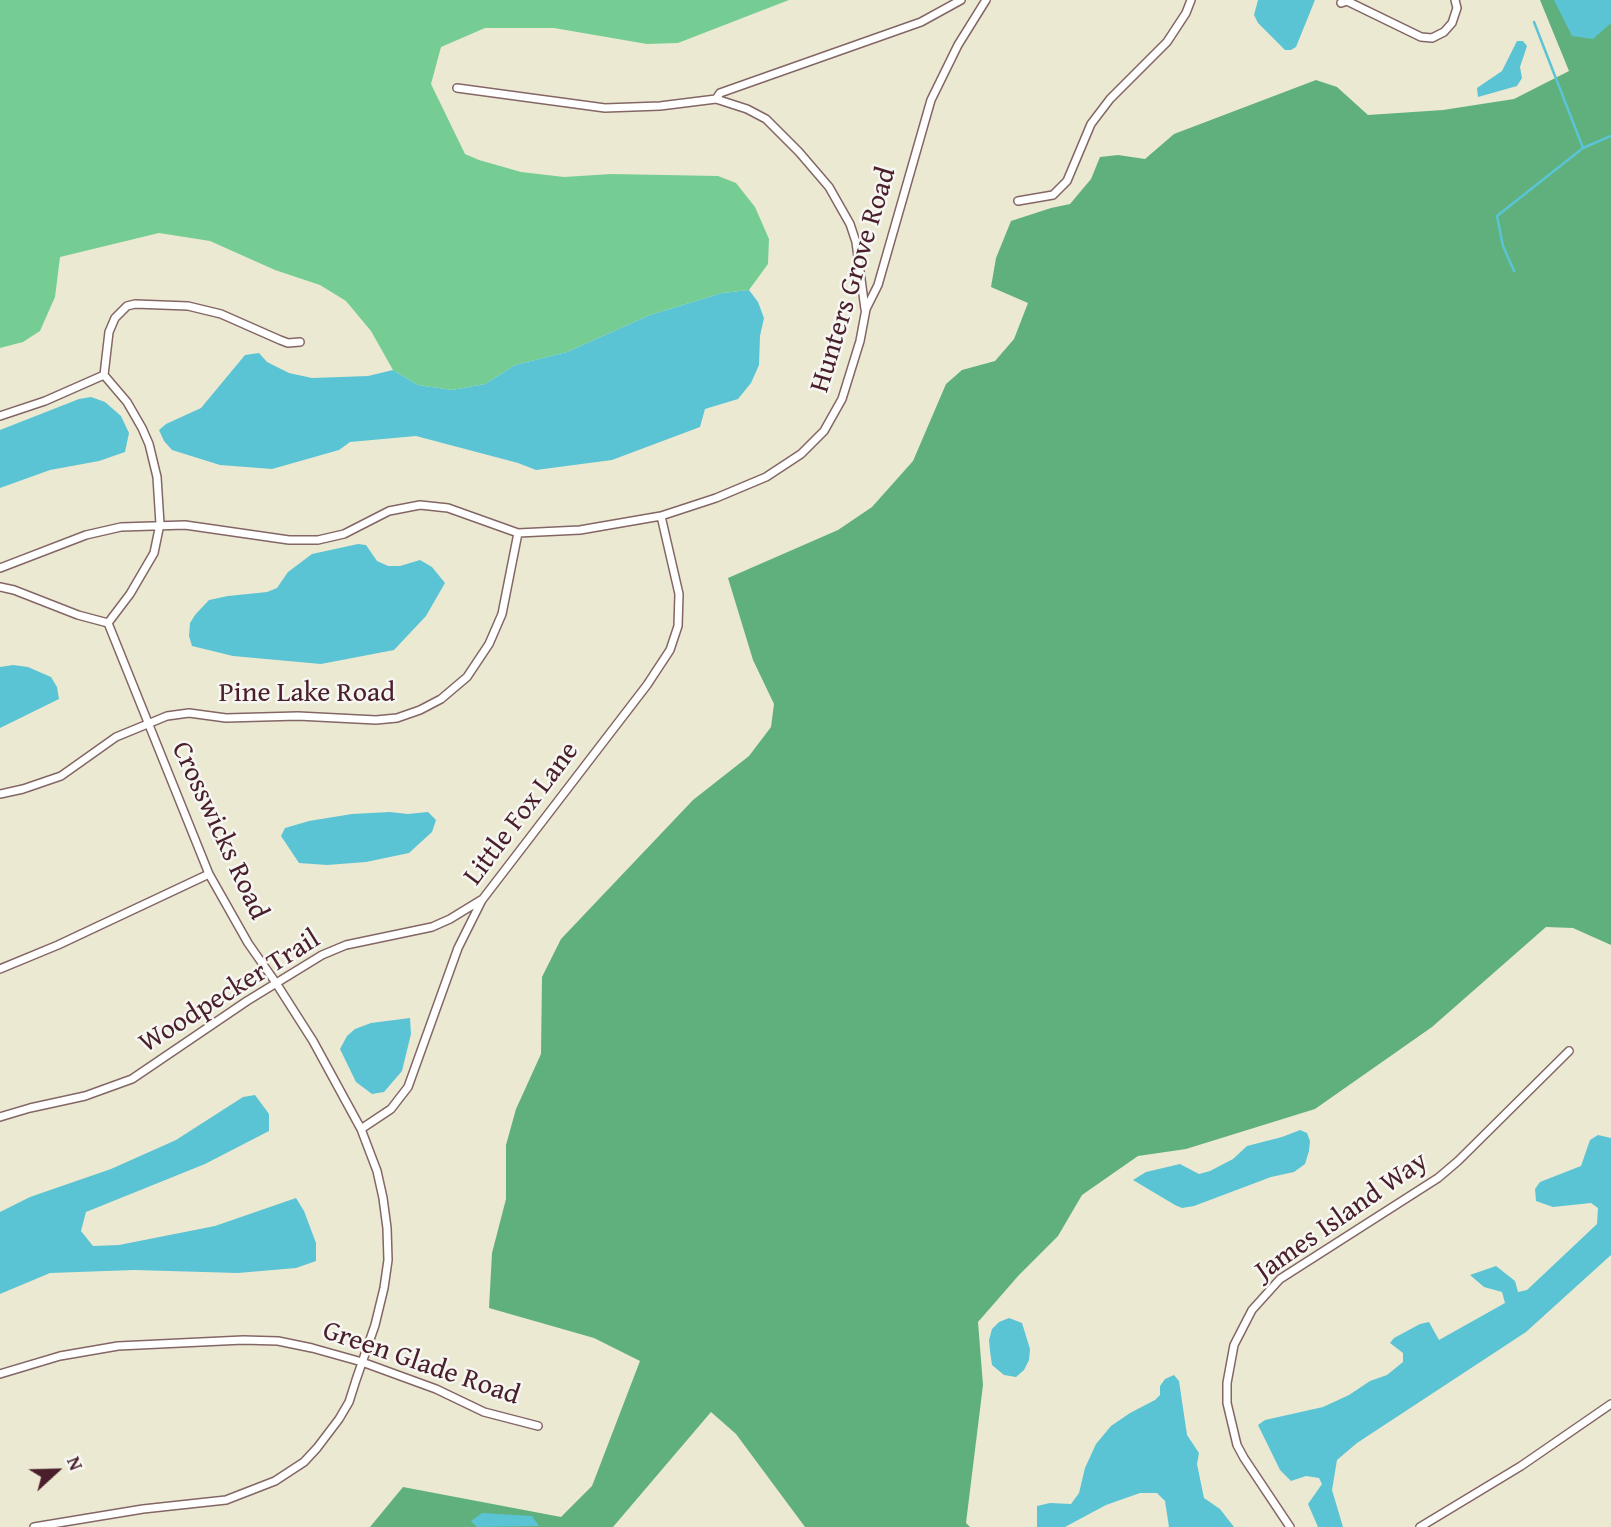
<!DOCTYPE html>
<html>
<head>
<meta charset="utf-8">
<style>
	body { margin:0 }
	#map { position:relative; width:1611px; height:1527px; overflow:hidden; background:#ece9d2; font-family:"Gentium Book Plus",serif }
	canvas { display:block }
	.north { position:absolute; left:21px; top:1436px; width:70px; height:70px; -webkit-text-stroke:5px #f6f6f2; paint-order:stroke; rotate:68deg; font-size:19px; font-weight:700; line-height:28px; text-align:center; color:#4a1f2b }
	.north::after { content:''; display:block; margin:auto; width:24px; height:32px; background:#4a1f2b; clip-path:polygon(50% 0,100% 100%,50% 72%,0 100%) }
</style>
</head>
<body>
<div id="map">
<canvas width="1611" height="1527"></canvas>
<div class="north">N</div>
</div>
<script>
const g = document.querySelector('canvas').getContext('2d');
g.lineJoin = 'round';
function fill(path, color) { g.fillStyle = color; g.fill(path, 'evenodd'); }
const toPath = rows => new Path2D(rows.map(r => 'M' + r).join(''));
function strokePath(path, color, width, dash) { g.strokeStyle = color; g.lineWidth = width; g.lineCap = dash ? 'butt' : 'round'; g.setLineDash(dash || []); g.stroke(path); }
function drawText(font, color, halo, rows, align = 'center') {
  g.font = font + ' "Gentium Book Plus",serif'; g.lineWidth = 5; g.setLineDash([]); g.textBaseline = 'middle'; g.strokeStyle = halo; g.fillStyle = color; for (const [text, x, y, turn = 0] of rows) {
    g.save(); g.translate(x, y); g.rotate((+turn || 0) * Math.PI / 180); g.textAlign = isNaN(turn) ? turn : align; if (halo) g.strokeText(text, 0, 0); g.fillText(text, 0, 0); g.restore();
  }
}
fill(toPath([
	[0,0,789,0,678,43,647,44,554,28,485,28,441,47,431,84,465,154,479,160,521,172,564,177,611,174,718,176,736,183,755,207,769,239,768,264,749,290,722,293,650,315,567,352,515,365,485,384,452,390,418,385,393,370,371,331,346,301,320,285,275,270,210,241,159,233,60,257,55,297,40,331,23,342,0,348]
]), '#76cd93');
fill(toPath([
	[1540,0,1611,0,1611,945,1573,928,1546,927,1432,1027,1315,1109,1186,1149,1138,1156,1082,1195,1058,1236,1019,1275,978,1322,983,1385,966,1523,970,1527,805,1527,736,1434,711,1412,613,1527,370,1527,403,1487,561,1517,592,1486,640,1361,594,1338,489,1308,492,1253,506,1199,506,1145,516,1109,541,1054,542,977,561,939,693,800,749,756,771,727,774,704,753,660,728,578,838,530,872,507,913,461,946,384,962,370,995,361,1014,339,1028,303,991,287,996,258,1011,221,1051,208,1070,204,1091,179,1100,157,1118,155,1145,159,1174,134,1316,80,1337,87,1368,115,1443,110,1514,99,1569,71]
]), '#60b07d');
fill(toPath([
	[1258,0,1315,0,1296,47,1291,50,1285,50,1258,23,1254,15],
	[1554,0,1611,0,1611,23,1593,39,1572,36],
	[1517,41,1523,41,1527,46,1520,67,1522,78,1517,86,1478,97,1477,88,1502,71],
	[749,290,758,302,764,318,760,336,759,365,751,383,738,399,705,409,700,427,612,460,536,470,518,463,416,436,350,442,339,450,272,469,220,465,172,450,164,441,159,430,166,424,201,408,245,355,259,353,267,362,289,373,312,378,368,376,393,370,418,385,452,390,485,384,515,365,567,352,650,315,722,293],
	[91,397,105,402,121,416,129,433,125,452,99,461,50,470,0,488,0,430,79,399],
	[358,544,366,545,377,561,388,566,400,566,420,560,432,567,445,583,426,616,394,650,321,664,233,656,192,646,189,636,190,623,195,615,209,600,228,596,267,592,277,588,288,572,312,554],
	[13,665,28,667,51,677,57,687,59,699,0,728,0,667],
	[390,812,408,814,428,812,436,820,432,832,409,853,366,862,327,865,299,863,281,836,285,828,309,821,352,814],
	[410,1018,411,1034,402,1071,384,1092,372,1094,356,1082,340,1049,347,1036,355,1029,371,1023],
	[255,1095,269,1114,269,1131,205,1164,86,1212,81,1231,93,1246,119,1245,215,1226,296,1198,304,1211,316,1243,316,1261,296,1268,238,1273,134,1270,50,1273,0,1294,0,1212,30,1197,111,1169,176,1140,243,1097],
	[1300,1130,1307,1133,1310,1141,1309,1151,1305,1164,1294,1172,1271,1177,1194,1206,1182,1208,1175,1205,1133,1180,1146,1172,1180,1164,1199,1174,1210,1171,1233,1159,1247,1146,1282,1137],
	[1598,1135,1611,1138,1611,1255,1526,1332,1357,1443,1337,1460,1332,1490,1343,1527,1318,1527,1308,1504,1322,1484,1319,1478,1306,1476,1291,1481,1280,1470,1258,1425,1265,1420,1323,1407,1349,1395,1370,1381,1387,1375,1403,1362,1403,1353,1390,1343,1394,1338,1420,1324,1429,1322,1439,1340,1505,1303,1502,1292,1484,1287,1470,1275,1496,1266,1515,1281,1518,1292,1527,1290,1597,1224,1598,1208,1591,1203,1553,1207,1536,1201,1535,1189,1540,1182,1581,1166,1590,1140],
	[1009,1318,1022,1323,1030,1349,1029,1360,1024,1370,1016,1377,1004,1375,992,1365,990,1351,989,1340,992,1329,999,1322],
	[1174,1375,1179,1381,1187,1435,1199,1453,1197,1464,1204,1498,1220,1509,1234,1527,1169,1527,1165,1501,1157,1493,1140,1493,1106,1505,1065,1527,1037,1527,1037,1506,1050,1503,1071,1504,1079,1493,1085,1468,1096,1444,1111,1426,1130,1413,1155,1400,1160,1395,1160,1386,1165,1379],
	[482,1513,532,1516,539,1526,477,1527,471,1521]
]), '#5ac4d4');
strokePath(toPath([
	[1534,22,1583,148],
	[1514,271,1503,246,1497,216,1583,148,1611,136]
]), '#5ac4d4', 2.5);
const street = toPath([
	[1341,3,1347,1,1421,37,1432,38,1444,32,1452,23,1457,8,1455,0],
	[457,88,605,108,660,106,716,99,720,93,921,22,961,0],
	[716,99,747,109,766,119,799,152,829,187,850,224,856,242,865,309],
	[1018,201,1053,195,1067,181,1091,124,1110,99,1167,42,1186,13,1191,0],
	[0,416,45,401,104,375],
	[0,568,86,535,121,527,185,525,289,540,318,540,344,534,389,511,420,505,448,508,518,533,580,530,661,516,716,498,766,477,801,454,824,431,842,399,860,341,866,309,878,285,931,100,958,45,986,0],
	[0,587,14,590,78,615,108,623],
	[0,794,23,789,61,776,116,737,167,716,189,713,226,718,298,716,376,720,397,718,420,710,441,699,467,677,489,644,502,614,518,533],
	[0,969,58,945,209,874],
	[0,1117,30,1108,85,1096,132,1079,247,1001,322,955,346,945,432,927,450,919,481,900],
	[361,1129,391,1109,408,1087,458,948,482,900,647,685,670,650,678,626,679,594,661,516],
	[0,1374,60,1356,118,1346,243,1340,278,1341,312,1348,362,1362,436,1389,484,1412,538,1426],
	[34,1527,143,1509,226,1500,275,1481,304,1462,317,1448,339,1419,349,1402,356,1380,375,1325,384,1288,388,1260,387,1228,383,1198,377,1171,361,1129,313,1041,276,983,248,943,209,874,108,623,130,594,154,553,160,524,157,477,149,444,142,428,127,402,104,375,109,332,115,318,127,306,135,304,188,306,221,314,280,340,288,343,300,342],
	[1290,1527,1244,1458,1237,1445,1227,1403,1227,1383,1234,1345,1252,1310,1280,1279,1438,1178,1458,1161,1569,1051],
	[1420,1527,1521,1466,1611,1404]
]);
strokePath(street, '#836665', 10);
strokePath(street, '#fff', 7);
drawText('28px', '#4a1f2b', '#f6f6f2', [
	["Hunters Grove Road",854,280,-73],
	["Pine Lake Road",307,694],
	["Little Fox Lane",522,814,-53],
	["Crosswicks Road",219,831,65],
	["Woodpecker Trail",230,992,-32],
	["James Island Way",1342,1217,-35],
	["Green Glade Road",421,1364,19]
]);
</script>
</body>
</html>
